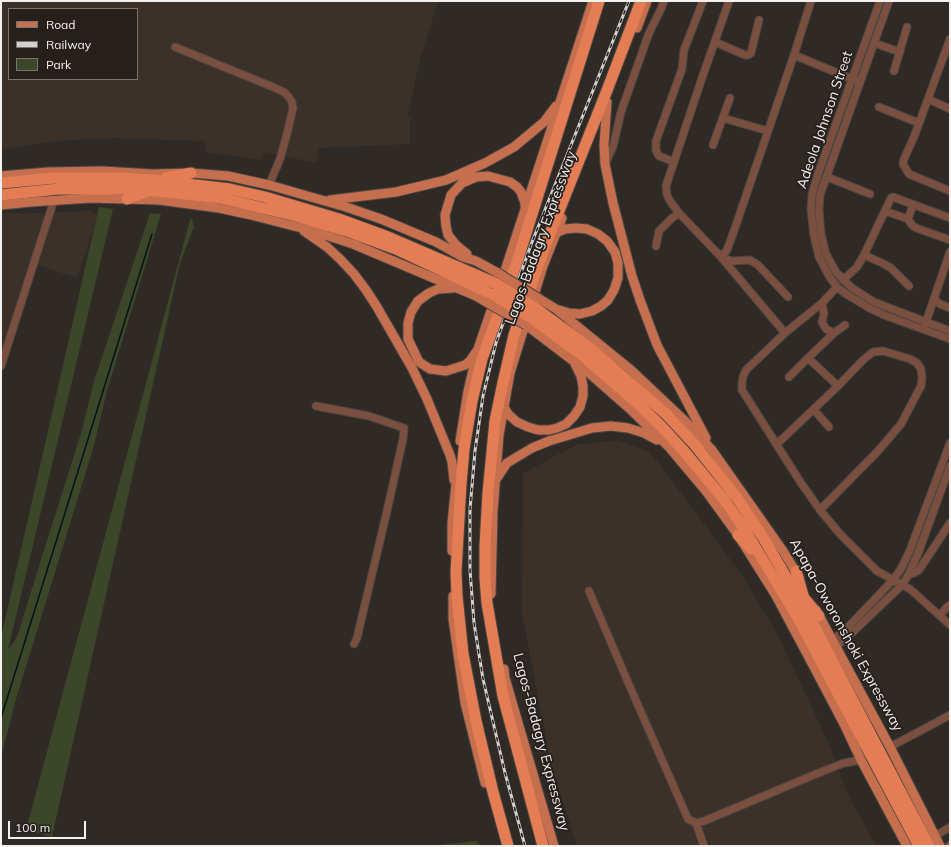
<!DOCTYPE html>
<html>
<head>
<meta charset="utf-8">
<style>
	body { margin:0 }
	#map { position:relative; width:951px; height:847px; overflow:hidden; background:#2f2a26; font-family:Mulish,sans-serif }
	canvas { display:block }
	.frame { position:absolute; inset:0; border:2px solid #f5f1ef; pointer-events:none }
	.legend { position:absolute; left:8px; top:8px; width:130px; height:72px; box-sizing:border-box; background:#26201c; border:1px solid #797470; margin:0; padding:5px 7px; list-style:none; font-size:12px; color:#f5f1ef }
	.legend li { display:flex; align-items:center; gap:8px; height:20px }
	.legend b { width:20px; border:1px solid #797470 }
	.scale { position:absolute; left:8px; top:821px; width:78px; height:18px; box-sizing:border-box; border:2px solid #f5f1ef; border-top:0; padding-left:5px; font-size:12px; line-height:14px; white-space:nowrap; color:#f5f1ef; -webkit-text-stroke:3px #26201c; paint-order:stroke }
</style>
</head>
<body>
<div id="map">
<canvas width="951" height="847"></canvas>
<div class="frame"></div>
<ul class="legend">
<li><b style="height:5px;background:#c66f4f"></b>Road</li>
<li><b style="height:5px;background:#d4d0ce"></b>Railway</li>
<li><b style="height:11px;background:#3c4628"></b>Park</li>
</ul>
<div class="scale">100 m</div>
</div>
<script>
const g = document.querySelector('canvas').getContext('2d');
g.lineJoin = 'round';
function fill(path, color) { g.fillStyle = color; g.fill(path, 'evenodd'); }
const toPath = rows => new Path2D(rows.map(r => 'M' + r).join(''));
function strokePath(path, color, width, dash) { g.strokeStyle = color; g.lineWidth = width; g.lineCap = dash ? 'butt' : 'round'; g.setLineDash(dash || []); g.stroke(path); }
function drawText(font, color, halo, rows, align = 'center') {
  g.font = font + ' Mulish,sans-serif'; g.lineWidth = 3.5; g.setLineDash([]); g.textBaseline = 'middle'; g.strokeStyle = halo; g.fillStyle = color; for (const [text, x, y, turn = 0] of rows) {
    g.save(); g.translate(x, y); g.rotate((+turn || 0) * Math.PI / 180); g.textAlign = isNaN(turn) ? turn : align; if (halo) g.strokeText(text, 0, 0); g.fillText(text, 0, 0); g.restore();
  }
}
fill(toPath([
	[1,1,438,1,421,56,407,117,410,118,410,144,319,148,316,163,264,152,261,160,206,152,205,141,117,138,65,140,1,149],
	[9,9,137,9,137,79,9,79],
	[89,211,98,215,77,278,31,263,1,356,1,213,44,213],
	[619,440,649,452,661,466,741,574,777,634,830,746,847,793,876,846,577,846,551,764,522,613,523,474,575,445]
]), '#3c3129');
fill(toPath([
	[99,207,113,209,8,650,17,637,44,550,82,430,94,381,150,213,161,214,107,391,93,449,16,699,1,757,1,637],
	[191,216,194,227,180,263,52,837,34,832,27,826],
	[476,841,482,846,429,846]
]), '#3c4628');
strokePath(toPath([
	[1,718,152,234]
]), '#001418', 1.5);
const minor = toPath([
	[729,1,701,81,666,186,667,195,670,201,679,213,721,257,785,333],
	[880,1,818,174,812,194,811,210,814,236,819,257,829,276,837,287,846,294,871,309,884,315,950,339],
	[889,1,820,195,819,210,821,234,826,254,836,272,852,288,874,302,887,307,950,331],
	[950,39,914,137,904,159,903,164,909,174,950,191],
	[715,42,745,55,748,55,751,53,759,20],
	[874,43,900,52],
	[175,47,273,87,284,92,289,97,292,102,293,108,287,134,280,159,269,185],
	[794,55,857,81],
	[894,71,907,27],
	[928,99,950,109],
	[879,107,919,123],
	[723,118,768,131],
	[713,145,730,98],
	[674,162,659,156,656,151,656,141,682,69,684,50,703,1],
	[605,164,613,147,621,112,649,33,661,9,664,1],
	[827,177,870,194],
	[885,211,908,219,912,225,916,228,950,240],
	[908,219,913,205],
	[656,246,659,231,671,219,679,213],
	[864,255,891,198,893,197,950,218],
	[843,280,857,267,864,255,882,263,891,268,909,286],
	[837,287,822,303,785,333,746,370,743,377,742,383,742,390,801,483,820,510,840,534,877,571,910,589,950,625],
	[788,297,758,265,750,260,732,261,721,257,727,250,735,228,794,55,811,1],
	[934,299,940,304,950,308],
	[822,303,824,314,822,322,826,329,834,333],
	[925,325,950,252],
	[808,358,834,333,845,325],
	[1,366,54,200],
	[789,377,808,358,838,386],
	[316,406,369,416,404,428,403,439,387,511,357,638,354,644],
	[814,410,829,427],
	[777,444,838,386,864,359,873,352,883,351,910,359,917,363,921,369,922,378,921,386,901,424,878,451,820,510],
	[909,574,914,573,919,570,950,523],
	[589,591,630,687,688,819,696,823,704,821,821,772,844,763,861,760],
	[940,615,947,607,950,605],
	[833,640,849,626,872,602,893,580,901,569,910,550,950,443],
	[836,647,853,632,902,585,909,574,919,551,950,466],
	[890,747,950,715],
	[696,823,704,846],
	[935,836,950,827],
	[949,846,950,845]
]);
const major = toPath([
	[637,28,647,1],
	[607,102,604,145,605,164,613,203,632,276,640,300,657,345,706,438],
	[1,176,48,172,103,171,152,174,191,173,228,176,269,185,346,207,381,219,436,242,463,257,476,261,498,273],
	[330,200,396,192,446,180,485,163,514,147,544,122,556,106],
	[1,205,31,202,91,198,159,200,219,208,251,215,313,231,353,244,476,296,488,303],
	[304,231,327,247,340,259,354,274,366,290,377,307,412,368,427,399,450,455,452,462,454,480],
	[556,233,565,229,576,228,587,229,598,234,607,241,615,252,618,263,618,278,614,290,608,300,601,306,592,311,580,314,569,313,559,310],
	[467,254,456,245,448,235,446,226,445,215,451,195,462,183,476,177,488,176,510,182,517,187,521,192,525,203,525,207],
	[501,283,593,1],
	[454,288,438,289,429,293,418,301,411,312,408,323,408,339,419,362,430,369,446,371,465,365,470,361,476,352],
	[538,298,556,309,631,370,685,421,712,450,783,551,799,577],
	[532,302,543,266,562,218],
	[526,325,589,373,629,408,669,447,706,491,738,535,775,594,815,669,845,726,861,760,907,846],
	[504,407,508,414,517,422,528,427,538,430,549,430,557,428,566,424,574,416,580,407,583,396,583,386,581,376,575,364],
	[460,441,468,391,478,349,495,299],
	[497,478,507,463,532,448,549,441,592,428,611,426,628,428,644,433,657,440],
	[452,551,452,523,457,474],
	[491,594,493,512,499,435,510,373,527,318],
	[453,596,453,619,465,703,485,783],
	[816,610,890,747,940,846],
	[504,669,505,678,554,846]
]);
const highway = toPath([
	[166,178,191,173],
	[1,183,55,178,118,178,153,180,230,189,265,197,339,219,388,237,495,283],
	[1,195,58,189,130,189,158,191,221,198,292,215,350,232,396,249,492,294],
	[127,199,145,192],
	[534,307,591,349,666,414,695,445,737,498,764,539,811,620,929,846],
	[530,317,583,356,635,401,661,426,684,451,726,502,745,530,798,618,919,846],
	[738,535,751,549],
	[796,571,805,602],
	[804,598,819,616],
	[508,846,493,792,476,721,463,654,457,596,456,572,461,484,464,449,472,401,482,359,516,265,599,1],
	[543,846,503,696,487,603,485,578,485,546,488,493,495,421,502,387,514,335,545,246,606,93,641,1]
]);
strokePath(minor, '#4b4642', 9);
strokePath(major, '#4b4642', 11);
strokePath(highway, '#4b4642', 13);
strokePath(minor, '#7a4f3f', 7);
strokePath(major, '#c66f4f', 9);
strokePath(highway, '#e47c54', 11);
const rail = toPath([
	[525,846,505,773,483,679,474,623,470,570,470,509,475,451,483,396,496,343,532,242,629,1]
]);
strokePath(rail, '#d4d0ce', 3);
strokePath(rail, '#26201c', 1.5, [4.5]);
const majorBridge = toPath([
	[498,273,538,298],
	[488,303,526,325]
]);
const highwayBridge = toPath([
	[495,283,534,307],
	[492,294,530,317]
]);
strokePath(majorBridge, '#4b4642', 11, []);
strokePath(highwayBridge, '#4b4642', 13, []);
strokePath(majorBridge, '#c66f4f', 9);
strokePath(highwayBridge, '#e47c54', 11);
drawText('14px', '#f5f1ef', '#26201c', [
	["Adeola Johnson Street",825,120,-71],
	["Lagos-Badagry Expressway",541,238,-70],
	["Apapa-Oworonshoki Expressway",846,635,61],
	["Lagos-Badagry Expressway",541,742,75]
]);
</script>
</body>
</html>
